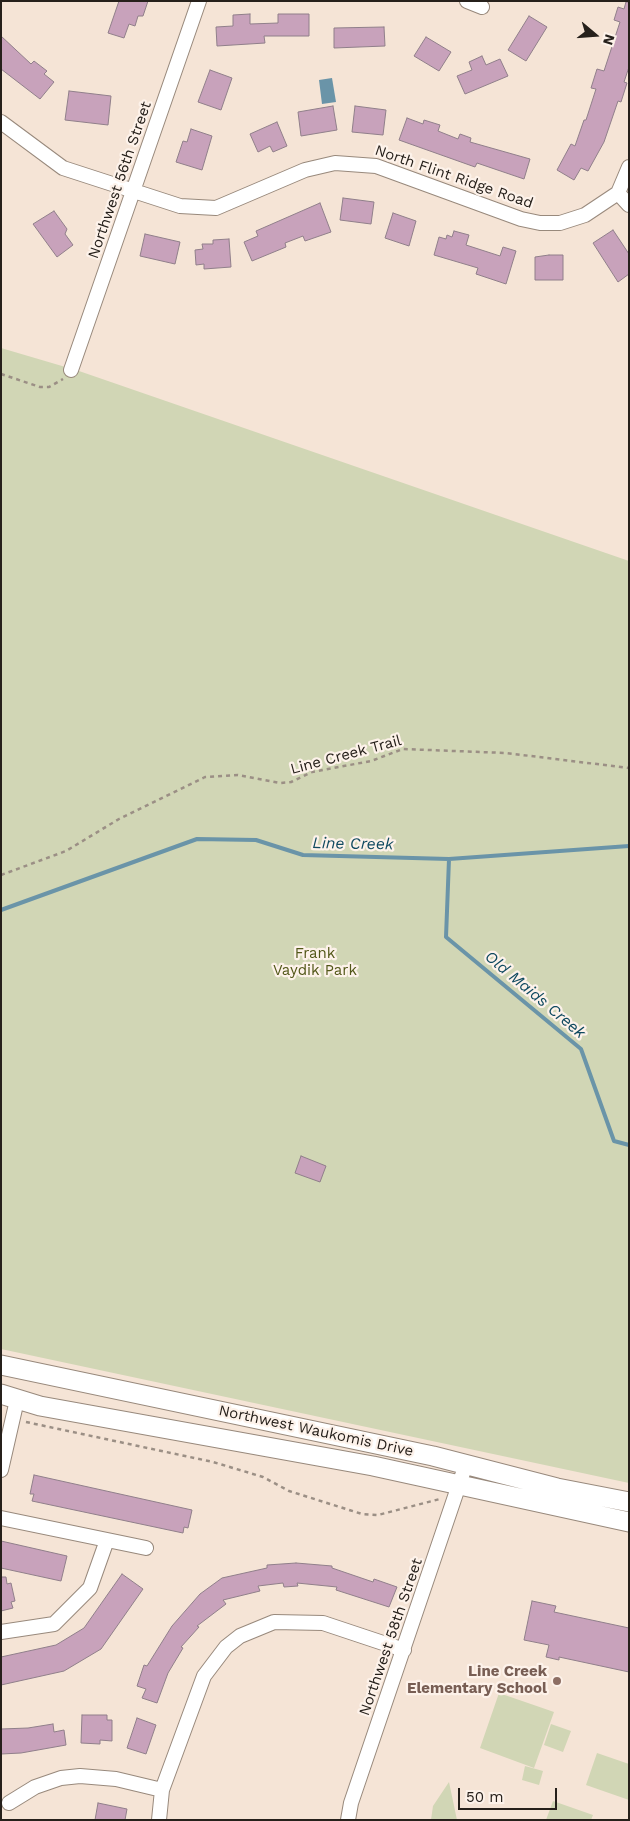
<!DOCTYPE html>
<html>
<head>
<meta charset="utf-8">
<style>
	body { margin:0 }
	#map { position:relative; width:630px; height:1821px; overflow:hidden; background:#f5e4d6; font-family:"Work Sans",sans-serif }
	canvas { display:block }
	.frame { position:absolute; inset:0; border:2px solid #26201b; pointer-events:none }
	.north { position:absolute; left:570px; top:10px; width:50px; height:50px; -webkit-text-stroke:4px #fdf2ea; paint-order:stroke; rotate:108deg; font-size:14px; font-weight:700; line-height:20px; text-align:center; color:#26201b }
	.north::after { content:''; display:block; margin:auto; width:18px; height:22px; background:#26201b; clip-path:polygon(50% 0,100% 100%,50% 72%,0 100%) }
	.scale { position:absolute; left:458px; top:1788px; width:99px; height:22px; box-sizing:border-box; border:2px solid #26201b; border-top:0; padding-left:6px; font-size:15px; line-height:18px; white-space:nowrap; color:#26201b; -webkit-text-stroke:4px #fdf2ea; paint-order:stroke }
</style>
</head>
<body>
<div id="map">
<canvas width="630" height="1821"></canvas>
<div class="frame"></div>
<div class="north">N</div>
<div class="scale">50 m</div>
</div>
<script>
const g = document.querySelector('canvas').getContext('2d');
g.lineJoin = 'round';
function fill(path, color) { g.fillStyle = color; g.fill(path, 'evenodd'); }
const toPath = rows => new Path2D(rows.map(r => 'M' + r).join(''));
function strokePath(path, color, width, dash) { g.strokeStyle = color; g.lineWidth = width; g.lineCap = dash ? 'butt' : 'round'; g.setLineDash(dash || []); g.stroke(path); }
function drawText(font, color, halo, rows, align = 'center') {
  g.font = font + ' "Work Sans",sans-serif'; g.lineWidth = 4.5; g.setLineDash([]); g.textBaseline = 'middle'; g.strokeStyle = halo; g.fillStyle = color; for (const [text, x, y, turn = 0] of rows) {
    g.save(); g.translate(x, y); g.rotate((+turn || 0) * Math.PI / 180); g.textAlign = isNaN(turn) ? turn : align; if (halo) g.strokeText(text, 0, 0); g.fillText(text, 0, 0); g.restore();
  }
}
fill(toPath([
	[1,348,79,371,629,561,629,1483,1,1349],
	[499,1693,554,1712,534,1768,480,1748],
	[551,1724,571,1731,563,1752,544,1745],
	[597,1753,629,1764,629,1800,586,1785],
	[525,1766,543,1771,539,1785,522,1780],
	[449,1782,457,1820,431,1820,433,1806],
	[553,1801,593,1815,591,1820,546,1820]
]), '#d1d6b5');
fill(toPath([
	[332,78,336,102,322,104,319,80]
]), '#6a94a8');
strokePath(toPath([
	[449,859,446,937,581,1049,614,1141,629,1145],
	[1,910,197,839,256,840,303,855,449,859,629,846]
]), '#6a94a8', 4);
const building = toPath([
	[119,1,148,1,143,16,138,16,135,26,129,24,124,38,108,33,119,1],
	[626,2,629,2,629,67,624,82,627,83,621,102,618,101,604,142,588,171,581,168,574,180,557,170,571,144,575,146,584,120,586,120,596,89,591,88,597,69,604,71,620,22,614,20,618,7,624,9,626,2],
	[250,14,250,24,278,23,278,14,309,14,309,36,264,36,265,43,217,46,216,27,233,26,233,15,250,14],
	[529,16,547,27,526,61,508,50,529,16],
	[384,27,385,46,334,48,334,28,384,27],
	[1,36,31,64,34,61,47,71,44,74,54,82,40,99,1,69,1,36],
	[426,37,451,52,439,71,414,56,426,37],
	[482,56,486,65,500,59,508,76,465,94,457,76,472,70,469,62,482,56],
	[210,70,232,78,221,110,198,102,210,70],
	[69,91,111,96,108,125,65,120,69,91],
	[333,106,337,130,301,136,298,112,333,106],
	[355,106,386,110,383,135,352,132,355,106],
	[407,118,423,124,424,120,440,125,438,131,458,139,460,134,471,138,470,142,530,159,524,179,477,163,475,167,399,140,407,118],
	[277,122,287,146,273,152,270,146,258,152,250,134,277,122],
	[191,129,212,136,202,170,176,162,183,141,187,142,191,129],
	[343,198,374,202,371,224,340,220,343,198],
	[320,203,331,232,305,241,303,236,285,243,286,247,252,261,244,242,258,236,256,231,320,203],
	[54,211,67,229,65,234,73,245,57,257,33,224,54,211],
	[393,213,416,221,409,246,385,238,393,213],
	[613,230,629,254,629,274,618,282,593,243,613,230],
	[454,231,469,235,466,245,500,256,503,247,516,251,506,284,476,274,478,268,434,255,439,237,446,239,447,235,452,237,454,231],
	[145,234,180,242,175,264,140,256,145,234],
	[229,239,231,267,204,269,204,264,196,265,195,250,203,249,202,244,213,244,213,240,229,239],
	[549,255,563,255,563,280,535,280,535,257,549,255],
	[301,1156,326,1166,320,1182,295,1173,301,1156],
	[34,1475,192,1510,188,1528,184,1527,183,1533,32,1501,34,1494,30,1494,34,1475],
	[1,1541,67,1556,61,1581,1,1568,1,1541],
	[296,1563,332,1566,332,1568,373,1582,374,1579,397,1587,389,1607,336,1590,337,1587,297,1583,298,1586,284,1587,283,1583,258,1586,260,1591,223,1600,226,1604,197,1626,199,1627,181,1647,183,1648,168,1673,157,1703,142,1698,146,1689,137,1686,144,1665,147,1666,172,1626,200,1594,222,1578,267,1568,267,1565,296,1563],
	[122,1574,143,1589,101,1649,64,1671,1,1685,1,1657,56,1645,84,1628,122,1574],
	[1,1577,6,1577,7,1584,11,1583,15,1601,11,1602,13,1608,1,1611,1,1577],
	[532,1601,556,1606,554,1612,629,1628,629,1672,559,1657,559,1660,546,1657,549,1645,524,1640,532,1601],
	[82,1715,107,1715,107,1720,112,1720,112,1741,100,1740,100,1744,81,1743,82,1715],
	[137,1718,156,1725,146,1754,127,1748,137,1718],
	[53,1724,54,1732,64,1730,66,1745,21,1753,1,1754,1,1729,28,1728,53,1724],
	[98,1803,127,1809,125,1820,95,1820,98,1803]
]);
fill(building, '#c8a2bb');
strokePath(building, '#907f8a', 1);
const street = toPath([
	[467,1,482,7],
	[1,122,63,168,180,206,216,208,305,170,335,163,376,166,521,219,540,223,560,223,585,215,618,193],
	[618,193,629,167],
	[618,193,629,205],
	[71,370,199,1],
	[1,1470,17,1400],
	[1,1518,146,1548],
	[1,1632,54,1624,90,1588,107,1540],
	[9,1803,35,1787,61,1778,80,1776,116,1779,162,1790],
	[159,1820,162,1790,204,1676,226,1647,240,1636,274,1622,323,1623,404,1650],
	[348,1820,351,1803,466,1464]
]);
const secondary = toPath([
	[1,1365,433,1456,557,1488,629,1502],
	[1,1394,40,1406,373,1466,629,1522]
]);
strokePath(street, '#98897c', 16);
strokePath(secondary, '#98897c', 21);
strokePath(toPath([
	[1,374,40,387,49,387,63,379],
	[1,875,66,851,119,819,205,777,238,775,280,783,291,782,312,772,371,761,403,749,506,753,629,768],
	[26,1422,213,1462,263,1477,289,1491,362,1514,378,1515,440,1499]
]), '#9b8f85', 2.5, [4, 4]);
strokePath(street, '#fff', 14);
strokePath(secondary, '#fff', 19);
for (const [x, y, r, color] of [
	[557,1681,5,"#8d6e63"]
]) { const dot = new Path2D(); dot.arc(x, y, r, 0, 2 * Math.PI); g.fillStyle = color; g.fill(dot); strokePath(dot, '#fdf2ea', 2); }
drawText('15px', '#26201b', '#fdf2ea', [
	["North Flint Ridge Road",454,177,19],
	["Northwest 56th Street",120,180,-71],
	["Line Creek Trail",346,755,-15],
	["Northwest Waukomis Drive",316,1431,12],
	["Northwest 58th Street",391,1637,-71]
]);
drawText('15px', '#525718', '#fdf2ea', [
	["Frank",315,954],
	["Vaydik Park",315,971]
]);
drawText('bold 15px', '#785e54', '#fdf2ea', [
	["Line Creek",547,1672],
	["Elementary School",547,1689]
], 'right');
drawText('italic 16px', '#104a60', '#fdf2ea', [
	["Line Creek",353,844,1],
	["Old Maids Creek",535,995,40]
]);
</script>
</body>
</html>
